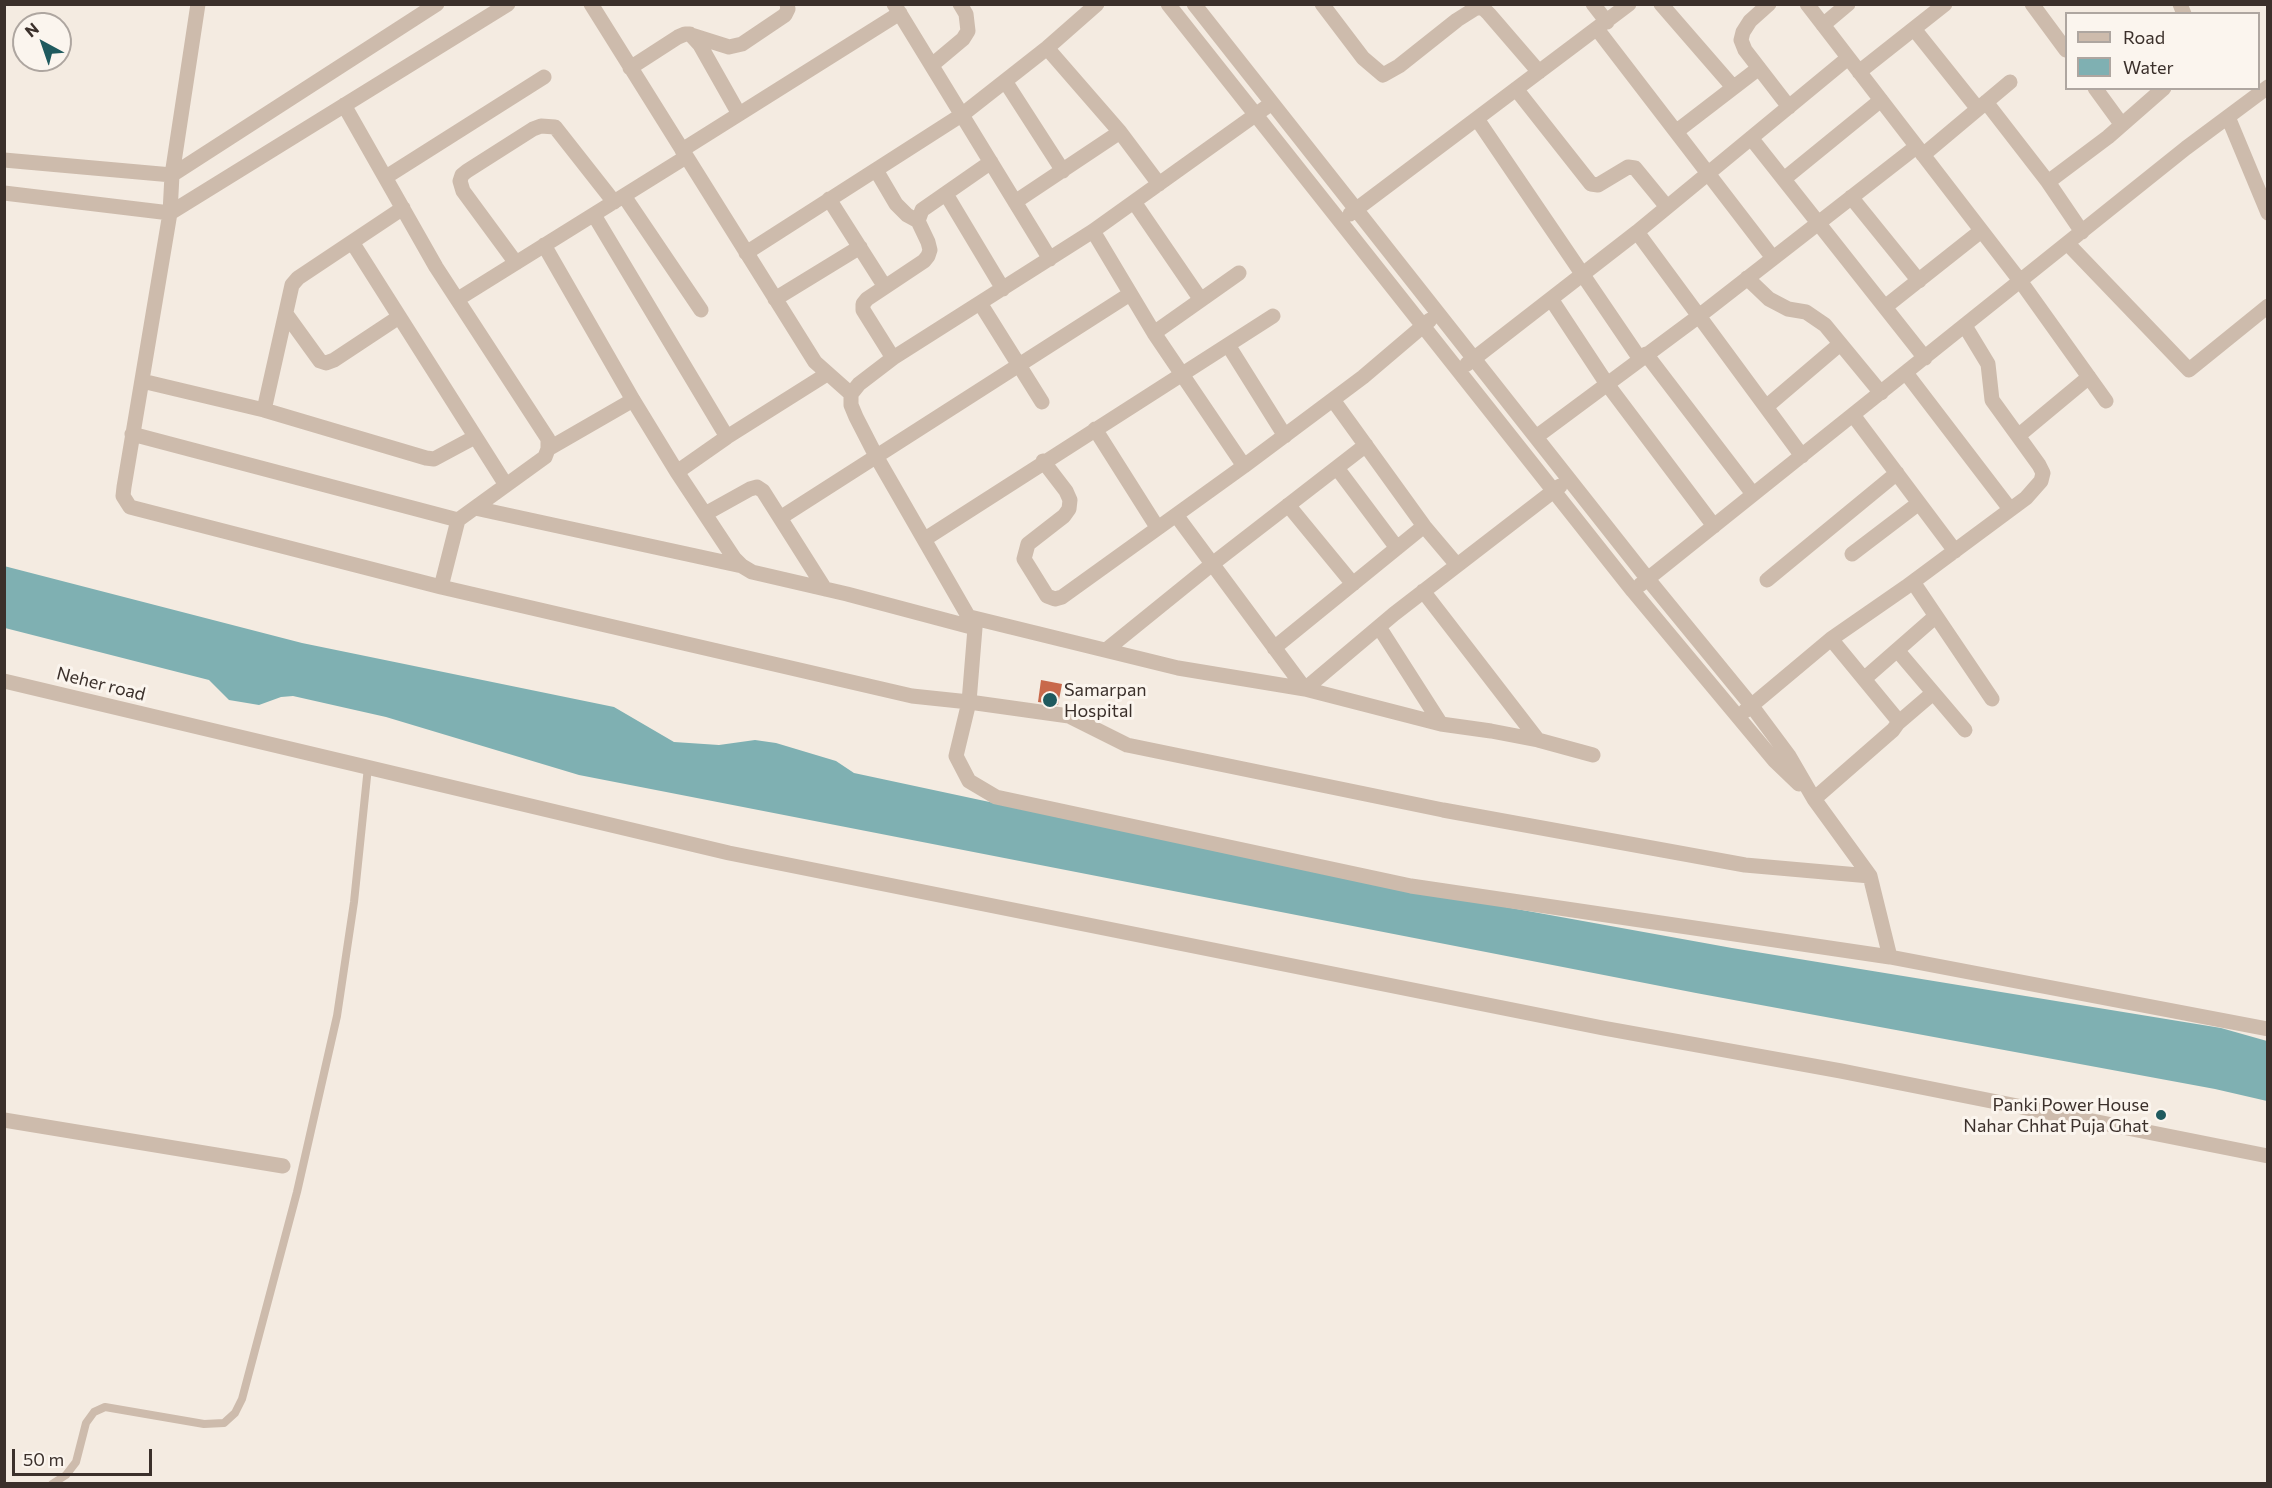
<!DOCTYPE html>
<html>
<head>
<meta charset="utf-8">
<style>
	body { margin:0 }
	#map { position:relative; width:2272px; height:1488px; overflow:hidden; background:#f4ebe1; font-family:Commissioner,sans-serif }
	canvas { display:block }
	.frame { position:absolute; inset:0; border:6px solid #3b302b; pointer-events:none }
	.legend { position:absolute; left:2065px; top:12px; width:195px; height:78px; box-sizing:border-box; background:#fbf5ee; border:2px solid #aea6a0; margin:0; padding:8px 10px; list-style:none; font-size:18px; color:#3b302b }
	.legend li { display:flex; align-items:center; gap:12px; height:30px }
	.legend b { width:30px; border:2px solid #aea6a0 }
	.north { position:absolute; left:12px; top:12px; width:60px; height:60px; box-sizing:border-box; background:#fbf5ee; border:2px solid #aea6a0; border-radius:50%; rotate:320deg; font-size:16px; font-weight:700; line-height:24px; text-align:center; color:#3b302b }
	.north::after { content:''; display:block; margin:auto; width:21px; height:27px; background:#1f5a5e; clip-path:polygon(50% 0,100% 100%,50% 72%,0 100%) }
	.scale { position:absolute; left:12px; top:1449px; width:140px; height:27px; box-sizing:border-box; border:3px solid #3b302b; border-top:0; padding-left:8px; font-size:18px; line-height:21px; white-space:nowrap; color:#3b302b; -webkit-text-stroke:4px #fbf5ee; paint-order:stroke }
</style>
</head>
<body>
<div id="map">
<canvas width="2272" height="1488"></canvas>
<div class="frame"></div>
<ul class="legend">
<li><b style="height:8px;background:#cdbbac"></b>Road</li>
<li><b style="height:16px;background:#7fb0b2"></b>Water</li>
</ul>
<div class="north">N</div>
<div class="scale">50 m</div>
</div>
<script>
const g = document.querySelector('canvas').getContext('2d');
g.lineJoin = 'round';
function fill(path, color) { g.fillStyle = color; g.fill(path, 'evenodd'); }
const toPath = rows => new Path2D(rows.map(r => 'M' + r).join(''));
function strokePath(path, color, width, dash) { g.strokeStyle = color; g.lineWidth = width; g.lineCap = dash ? 'butt' : 'round'; g.setLineDash(dash || []); g.stroke(path); }
function drawText(font, color, halo, rows, align = 'center') {
  g.font = font + ' Commissioner,sans-serif'; g.lineWidth = 6; g.setLineDash([]); g.textBaseline = 'middle'; g.strokeStyle = halo; g.fillStyle = color; for (const [text, x, y, turn = 0] of rows) {
    g.save(); g.translate(x, y); g.rotate((+turn || 0) * Math.PI / 180); g.textAlign = isNaN(turn) ? turn : align; if (halo) g.strokeText(text, 0, 0); g.fillText(text, 0, 0); g.restore();
  }
}
fill(toPath([
	[4,566,302,643,614,707,674,742,719,745,755,740,776,743,836,761,854,773,1340,877,1732,948,2221,1028,2267,1041,2267,1101,2215,1089,1696,993,579,775,386,717,293,696,281,697,259,705,229,700,209,680,5,628]
]), '#7fb0b2');
fill(toPath([
	[1041,680,1062,684,1058,705,1038,702]
]), '#c8694b');
strokePath(toPath([
	[52,1484,66,1475,76,1462,86,1423,94,1412,105,1407,204,1424,224,1423,235,1413,242,1399,297,1192,337,1016,354,902,368,767]
]), '#cdbbac', 8);
strokePath(toPath([
	[198,4,172,175,170,213,124,487,123,496,130,507,441,587,912,696,969,702,956,756,969,781,996,797,1411,886,1890,957,2268,1029],
	[591,4,815,362,851,394],
	[894,4,1050,259],
	[1168,4,1633,591,1774,760,1799,784],
	[1194,4,1647,578,1751,705,1789,756,1814,799,1870,876,1890,957],
	[1322,4,1363,58,1383,75,1399,66,1457,20,1476,8,1483,8,1489,14,1539,72],
	[1593,4,1607,22],
	[1661,4,1733,87],
	[1769,4,1750,21,1743,32,1741,40,1745,50,1789,107],
	[1807,4,2021,282,2106,401],
	[2032,4,2066,50],
	[2180,4,2184,14],
	[1823,25,1848,4],
	[1597,29,1773,258],
	[1914,29,1978,109],
	[691,35,729,47,742,44,785,15,788,9,787,4],
	[1047,48,1120,132,1159,184],
	[932,65,963,39,968,31,966,14,960,4],
	[630,68,678,37,685,34,690,34,700,45,739,114],
	[1859,72,1945,4],
	[1005,81,1063,171],
	[2095,88,2122,125],
	[1516,89,1591,184,1598,185,1628,167,1635,168,1667,207],
	[1986,102,2048,182,2082,232],
	[1272,103,1093,231,893,358,859,384,851,394,851,405,856,417,876,456,975,628,969,702,1069,716,1127,745,1443,810,1745,865,1870,876],
	[344,105,436,267,548,439,548,449,545,457,458,520,441,587],
	[2228,117,2268,213],
	[1477,119,1640,359],
	[1677,131,1759,68],
	[1751,138,1925,358],
	[682,150,900,13],
	[1923,155,2010,82],
	[4,160,172,175,437,4],
	[876,170,896,204,907,215,918,221],
	[386,177,544,77],
	[1784,179,1881,100],
	[2048,182,2108,137,2164,88],
	[4,193,170,213,508,4],
	[946,194,1003,289],
	[624,196,701,310],
	[1851,197,1919,281],
	[829,199,885,287],
	[1015,202,1120,132],
	[1134,202,1201,300],
	[1350,214,1629,4],
	[594,215,727,437],
	[1093,231,1154,333,1244,466,1363,377,1430,320],
	[1637,232,1802,456],
	[352,242,506,485],
	[2068,244,2189,370,2268,306],
	[544,245,633,400,677,472,734,558,742,566,752,572,847,594,975,628],
	[746,253,963,114,1047,48,1097,4],
	[516,263,463,191,460,181,462,175,467,171,533,129,541,126,555,127,614,202],
	[1747,278,1769,299,1788,309,1806,312,1825,325,1881,393],
	[458,299,686,157],
	[775,299,860,247],
	[1551,299,1607,384,1714,526],
	[980,303,1042,402],
	[1885,307,1981,231],
	[286,314,320,361,326,363,334,360,399,317],
	[1154,333,1239,273],
	[1228,345,1285,436],
	[1646,354,1753,494],
	[893,358,863,310,863,304,867,299,924,261,928,256,930,250,928,242,918,221,922,210,991,162],
	[1467,364,1637,232,1848,58],
	[1906,373,2010,509],
	[142,381,264,410,426,458,434,459,475,437],
	[1333,400,1424,526,1457,565],
	[1766,407,1840,344],
	[264,410,292,285,298,278,403,208],
	[1853,415,1955,551],
	[1095,429,1157,527],
	[132,434,458,520],
	[2018,436,2089,377],
	[1536,437,1699,316,1916,147],
	[548,449,633,400],
	[1043,461,1066,491,1070,500,1069,509,1064,516,1028,544,1024,559,1047,596,1055,599,1062,597,1176,515],
	[1244,466,1176,515,1305,689,1394,614,1560,486],
	[1337,468,1397,548],
	[677,472,727,437,827,374],
	[1288,505,1353,584],
	[475,508,742,566],
	[705,514,750,489,757,487,763,491,825,589],
	[780,518,1130,294],
	[925,539,1273,316],
	[1852,554,1919,503],
	[1767,580,1897,473],
	[1913,582,1992,699],
	[1640,585,2186,148,2268,87],
	[1423,591,1538,740],
	[970,617,1178,668,1305,689,1441,724,1491,731,1538,740,1593,755],
	[1379,627,1441,724],
	[1274,648,1424,526],
	[1106,650,1211,565,1366,445],
	[1897,650,1965,730],
	[1864,679,1936,616],
	[1745,711,1831,639,1906,587,2026,498,2041,481,2043,473,2039,465,1992,400,1988,364,1965,326],
	[1898,723,1933,693],
	[1814,799,1893,730,1898,723,1896,718,1831,639],
	[4,1120,283,1166]
]), '#cdbbac', 15);
strokePath(toPath([
	[4,681,729,853,1603,1028,1841,1071,2268,1156]
]), '#cdbbac', 15);
for (const [x, y, r, color] of [
	[1050,700,8,"#1f5a5e"],
	[2161,1115,6,"#1f5a5e"]
]) { const dot = new Path2D(); dot.arc(x, y, r, 0, 2 * Math.PI); g.fillStyle = color; g.fill(dot); strokePath(dot, '#fbf5ee', 2); }
drawText('18px', '#3b302b', '#fbf5ee', [
	["Neher road",101,684,14]
]);
drawText('18px', '#3b302b', '#fbf5ee', [
	["Samarpan",1064,690],
	["Hospital",1064,711],
	["Panki Power House",2149,1105,"right"],
	["Nahar Chhat Puja Ghat",2149,1126,"right"]
], 'left');
</script>
</body>
</html>
